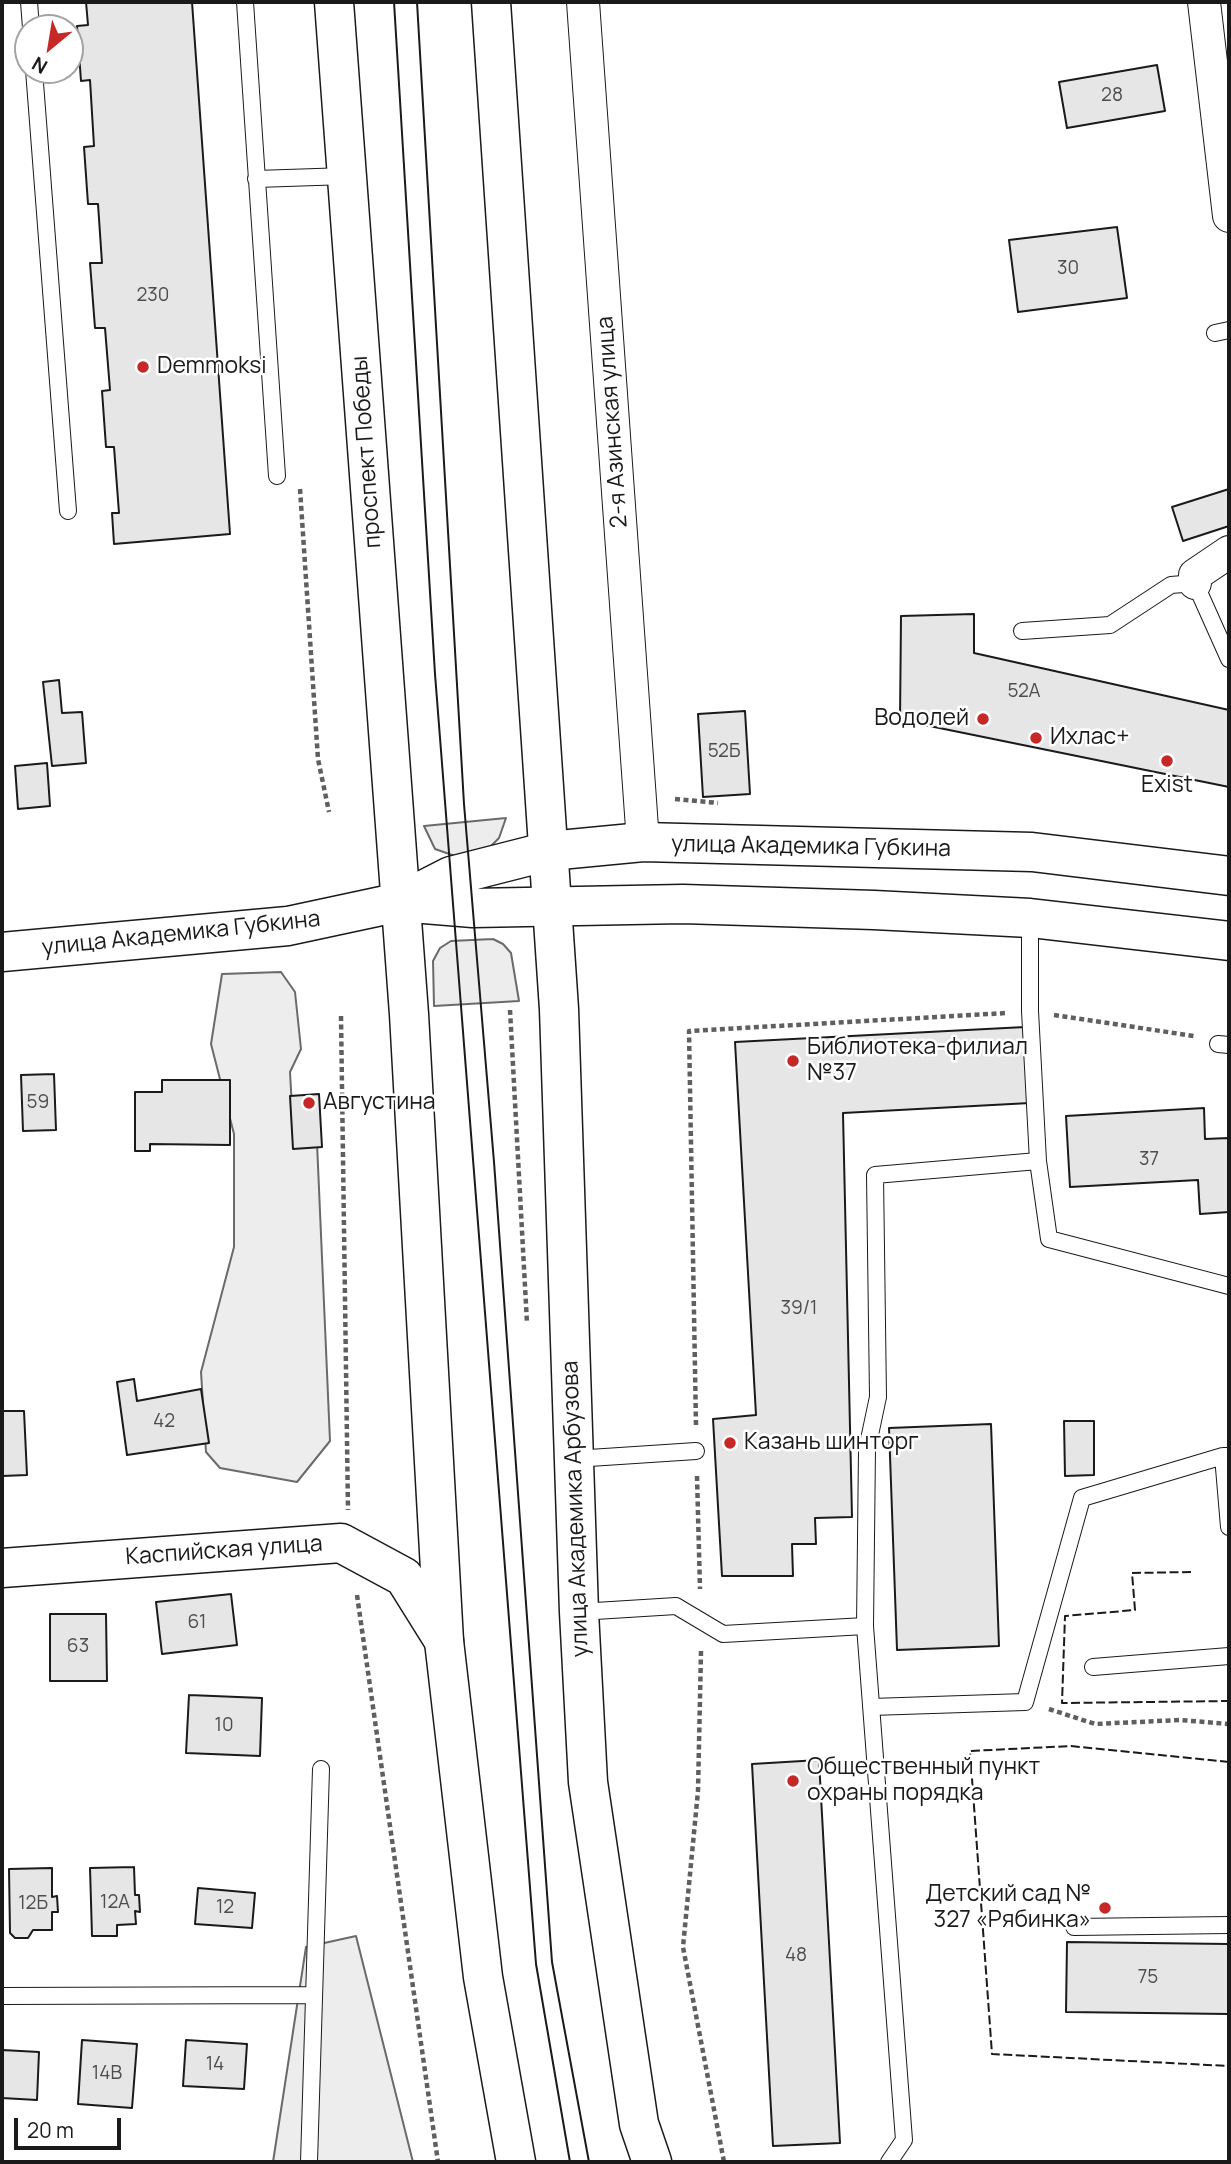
<!DOCTYPE html>
<html>
<head>
<meta charset="utf-8">
<style>
	body { margin:0 }
	#map { position:relative; width:1231px; height:2164px; overflow:hidden; background:#fff; font-family:Manrope,sans-serif }
	canvas { display:block }
	.frame { position:absolute; inset:0; border:4px solid #1a1a1a; pointer-events:none }
	.north { position:absolute; left:14px; top:14px; width:70px; height:70px; box-sizing:border-box; background:#fff; border:2px solid #a3a3a3; border-radius:50%; rotate:210deg; font-size:19px; font-weight:700; line-height:28px; text-align:center; color:#1a1a1a }
	.north::after { content:''; display:block; margin:auto; width:24px; height:32px; background:#c62828; clip-path:polygon(50% 0,100% 100%,50% 72%,0 100%) }
	.scale { position:absolute; left:14px; top:2118px; width:107px; height:32px; box-sizing:border-box; border:4px solid #1a1a1a; border-top:0; padding-left:9px; font-size:21px; line-height:24px; white-space:nowrap; color:#1a1a1a; -webkit-text-stroke:5px #fff; paint-order:stroke }
</style>
</head>
<body>
<div id="map">
<canvas width="1231" height="2164"></canvas>
<div class="frame"></div>
<div class="north">N</div>
<div class="scale">20 m</div>
</div>
<script>
const g = document.querySelector('canvas').getContext('2d');
g.lineJoin = 'round';
function fill(path, color) { g.fillStyle = color; g.fill(path, 'evenodd'); }
const toPath = rows => new Path2D(rows.map(r => 'M' + r).join(''));
function strokePath(path, color, width, dash) { g.strokeStyle = color; g.lineWidth = width; g.lineCap = dash ? 'butt' : 'round'; g.setLineDash(dash || []); g.stroke(path); }
function drawText(font, color, halo, rows, align = 'center') {
  g.font = font + ' Manrope,sans-serif'; g.lineWidth = 5; g.setLineDash([]); g.textBaseline = 'middle'; g.strokeStyle = halo; g.fillStyle = color; for (const [text, x, y, turn = 0] of rows) {
    g.save(); g.translate(x, y); g.rotate((+turn || 0) * Math.PI / 180); g.textAlign = isNaN(turn) ? turn : align; if (halo) g.strokeText(text, 0, 0); g.fillText(text, 0, 0); g.restore();
  }
}
const built = toPath([
	[506,818,499,838,487,850,458,857,435,849,424,826,506,818],
	[493,939,503,944,511,953,519,1001,434,1006,433,961,440,948,451,941,493,939],
	[281,972,295,992,301,1049,290,1072,294,1144,317,1143,330,1441,297,1482,220,1468,206,1452,201,1372,234,1247,234,1134,211,1044,222,974,281,972],
	[356,1936,413,2162,273,2162,306,1947,356,1936]
]);
fill(built, '#ededed');
strokePath(built, '#6a6a6a', 2);
const building = toPath([
	[86,2,192,2,230,534,114,544,112,513,119,513,114,447,106,447,102,391,110,390,105,328,95,328,90,263,102,263,98,204,88,204,84,147,94,146,90,80,81,81,77,26,88,25,86,2],
	[1157,65,1165,111,1067,128,1059,82,1157,65],
	[1117,227,1127,298,1018,312,1009,240,1117,227],
	[1229,489,1229,526,1183,541,1172,507,1229,489],
	[974,614,974,653,1229,710,1229,787,900,720,901,616,974,614],
	[59,680,62,713,82,712,86,763,52,766,43,682,59,680],
	[745,711,750,794,703,797,698,714,745,711],
	[47,763,50,806,18,809,15,766,47,763],
	[1025,1027,1030,1103,843,1113,852,1517,815,1518,816,1544,792,1544,793,1576,722,1576,713,1419,756,1415,735,1042,1025,1027],
	[54,1074,56,1130,23,1131,21,1075,54,1074],
	[162,1080,230,1080,230,1145,150,1144,150,1151,135,1151,135,1092,162,1092,162,1080],
	[319,1094,322,1147,293,1149,290,1096,319,1094],
	[1204,1108,1205,1139,1229,1138,1229,1212,1200,1214,1198,1180,1070,1187,1066,1116,1204,1108],
	[134,1379,137,1401,201,1389,209,1443,127,1455,117,1382,134,1379],
	[2,1411,24,1411,27,1475,2,1476,2,1411],
	[1064,1421,1094,1421,1094,1475,1065,1476,1064,1421],
	[991,1424,999,1646,897,1650,889,1428,991,1424],
	[231,1594,237,1645,162,1654,156,1602,231,1594],
	[50,1614,106,1614,107,1681,50,1681,50,1614],
	[189,1695,262,1698,260,1756,186,1753,189,1695],
	[819,1760,840,2143,773,2146,752,1764,819,1760],
	[134,1867,135,1895,139,1895,140,1912,135,1911,136,1924,117,1925,117,1936,92,1936,90,1868,134,1867],
	[52,1868,52,1897,57,1896,58,1912,52,1912,52,1930,33,1930,28,1938,15,1938,10,1933,9,1869,52,1868],
	[198,1888,255,1893,252,1928,195,1924,198,1888],
	[1067,1942,1229,1944,1229,2014,1066,2012,1067,1942],
	[82,2040,137,2044,132,2108,78,2104,82,2040],
	[186,2040,247,2044,244,2089,183,2086,186,2040],
	[2,2050,39,2052,37,2100,2,2098,2,2050]
]);
fill(building, '#e6e6e6');
strokePath(building, '#1a1a1a', 2);
const lane = toPath([
	[29,2,31,28],
	[245,2,277,476],
	[34,70,68,511],
	[256,179,347,176],
	[1215,333,1229,330],
	[1022,631,1110,625,1171,585,1195,583,1229,659],
	[1030,918,1030,1011,1038,1161],
	[1218,1044,1229,1045],
	[1229,1456,1223,1456,1229,1527],
	[574,1459,696,1451],
	[579,1612,676,1606,723,1634,865,1626],
	[1093,1667,1229,1656],
	[871,1707,1025,1702,1082,1498,1223,1456],
	[1074,1927,1229,1925],
	[2,1996,314,1995],
	[309,2162,321,1769],
	[889,2162,904,2140,865,1626,867,1449,878,1397,875,1175,1038,1161,1049,1239,1229,1286]
]);
const street = toPath([
	[583,2,643,842],
	[1204,2,1229,216],
	[1195,583,1195,575,1229,552]
]);
const secondary = toPath([
	[400,902,473,908,683,904,874,910,1030,918,1229,941],
	[2,952,288,926,400,902,451,876,549,851,643,842,1032,852,1229,876],
	[2,1568,341,1543,404,1577,444,1641]
]);
const primary = toPath([
	[334,2,409,1014,444,1641,483,1977,516,2162],
	[491,2,559,1009,579,1612,588,1782,639,2124,652,2162]
]);
strokePath(lane, '#1a1a1a', 18);
strokePath(street, '#1a1a1a', 34);
strokePath(secondary, '#1a1a1a', 41);
strokePath(primary, '#1a1a1a', 41);
strokePath(toPath([
	[300,489,318,759,329,812],
	[675,799,718,803],
	[510,1010,527,1323],
	[1054,1015,1194,1036],
	[341,1016,348,1510],
	[696,1425,689,1031,1007,1013],
	[697,1476,700,1589],
	[357,1595,438,2162],
	[701,1651,698,1791,683,1947,724,2162],
	[1049,1709,1095,1724,1180,1720,1229,1724]
]), '#5f5f5f', 4.5, [5, 3.5]);
strokePath(lane, '#fff', 16);
strokePath(street, '#fff', 32);
strokePath(secondary, '#fff', 38);
strokePath(primary, '#fff', 38);
strokePath(toPath([
	[394,2,435,674,536,1964,570,2162],
	[417,2,464,804,494,1162,552,1962,589,2162]
]), '#1a1a1a', 2);
strokePath(toPath([
	[1191,1572,1132,1573,1135,1610,1065,1616,1062,1703,1229,1701],
	[1229,1762,1071,1746,970,1751,992,2054,1229,2066]
]), '#1a1a1a', 2, [9, 3.5]);
for (const [x, y, r, color] of [
	[143,367,7,"#c62828"],
	[983,719,7,"#c62828"],
	[1036,738,7,"#c62828"],
	[1167,761,7,"#c62828"],
	[793,1061,7,"#c62828"],
	[309,1103,7,"#c62828"],
	[730,1443,7,"#c62828"],
	[793,1781,7,"#c62828"],
	[1105,1908,7,"#c62828"]
]) { const dot = new Path2D(); dot.arc(x, y, r, 0, 2 * Math.PI); g.fillStyle = color; g.fill(dot); strokePath(dot, '#fff', 2.5); }
drawText('19px', '#4d4d4d', null, [
	["28",1112,96],
	["30",1068,269],
	["230",153,296],
	["52А",1024,692],
	["52Б",724,752],
	["59",38,1103],
	["37",1149,1160],
	["39/1",799,1309],
	["42",164,1422],
	["61",197,1623],
	["63",78,1647],
	["10",224,1726],
	["12А",115,1903],
	["12Б",33,1904],
	["12",225,1908],
	["48",796,1956],
	["75",1148,1978],
	["14",215,2065],
	["14В",107,2074]
]);
drawText('23px', '#1a1a1a', '#fff', [
	["Demmoksi",157,367],
	["Водолей",969,719,"right"],
	["Ихлас+",1050,738],
	["Exist",1167,786,"center"],
	["Библиотека-филиал",807,1048],
	["№37",807,1074],
	["Августина",323,1103],
	["Казань шинторг",744,1443],
	["Общественный пункт",807,1768],
	["охраны порядка",807,1794],
	["Детский сад №",1091,1895,"right"],
	["327 «Рябинка»",1091,1921,"right"]
], 'left');
drawText('23px', '#1a1a1a', '#fff', [
	["2-я Азинская улица",613,422,-94],
	["проспект Победы",367,452,-94],
	["улица Академика Губкина",811,847,1],
	["улица Академика Губкина",181,934,-6],
	["улица Академика Арбузова",576,1509,-92],
	["Каспийская улица",224,1551,-4]
]);
</script>
</body>
</html>
